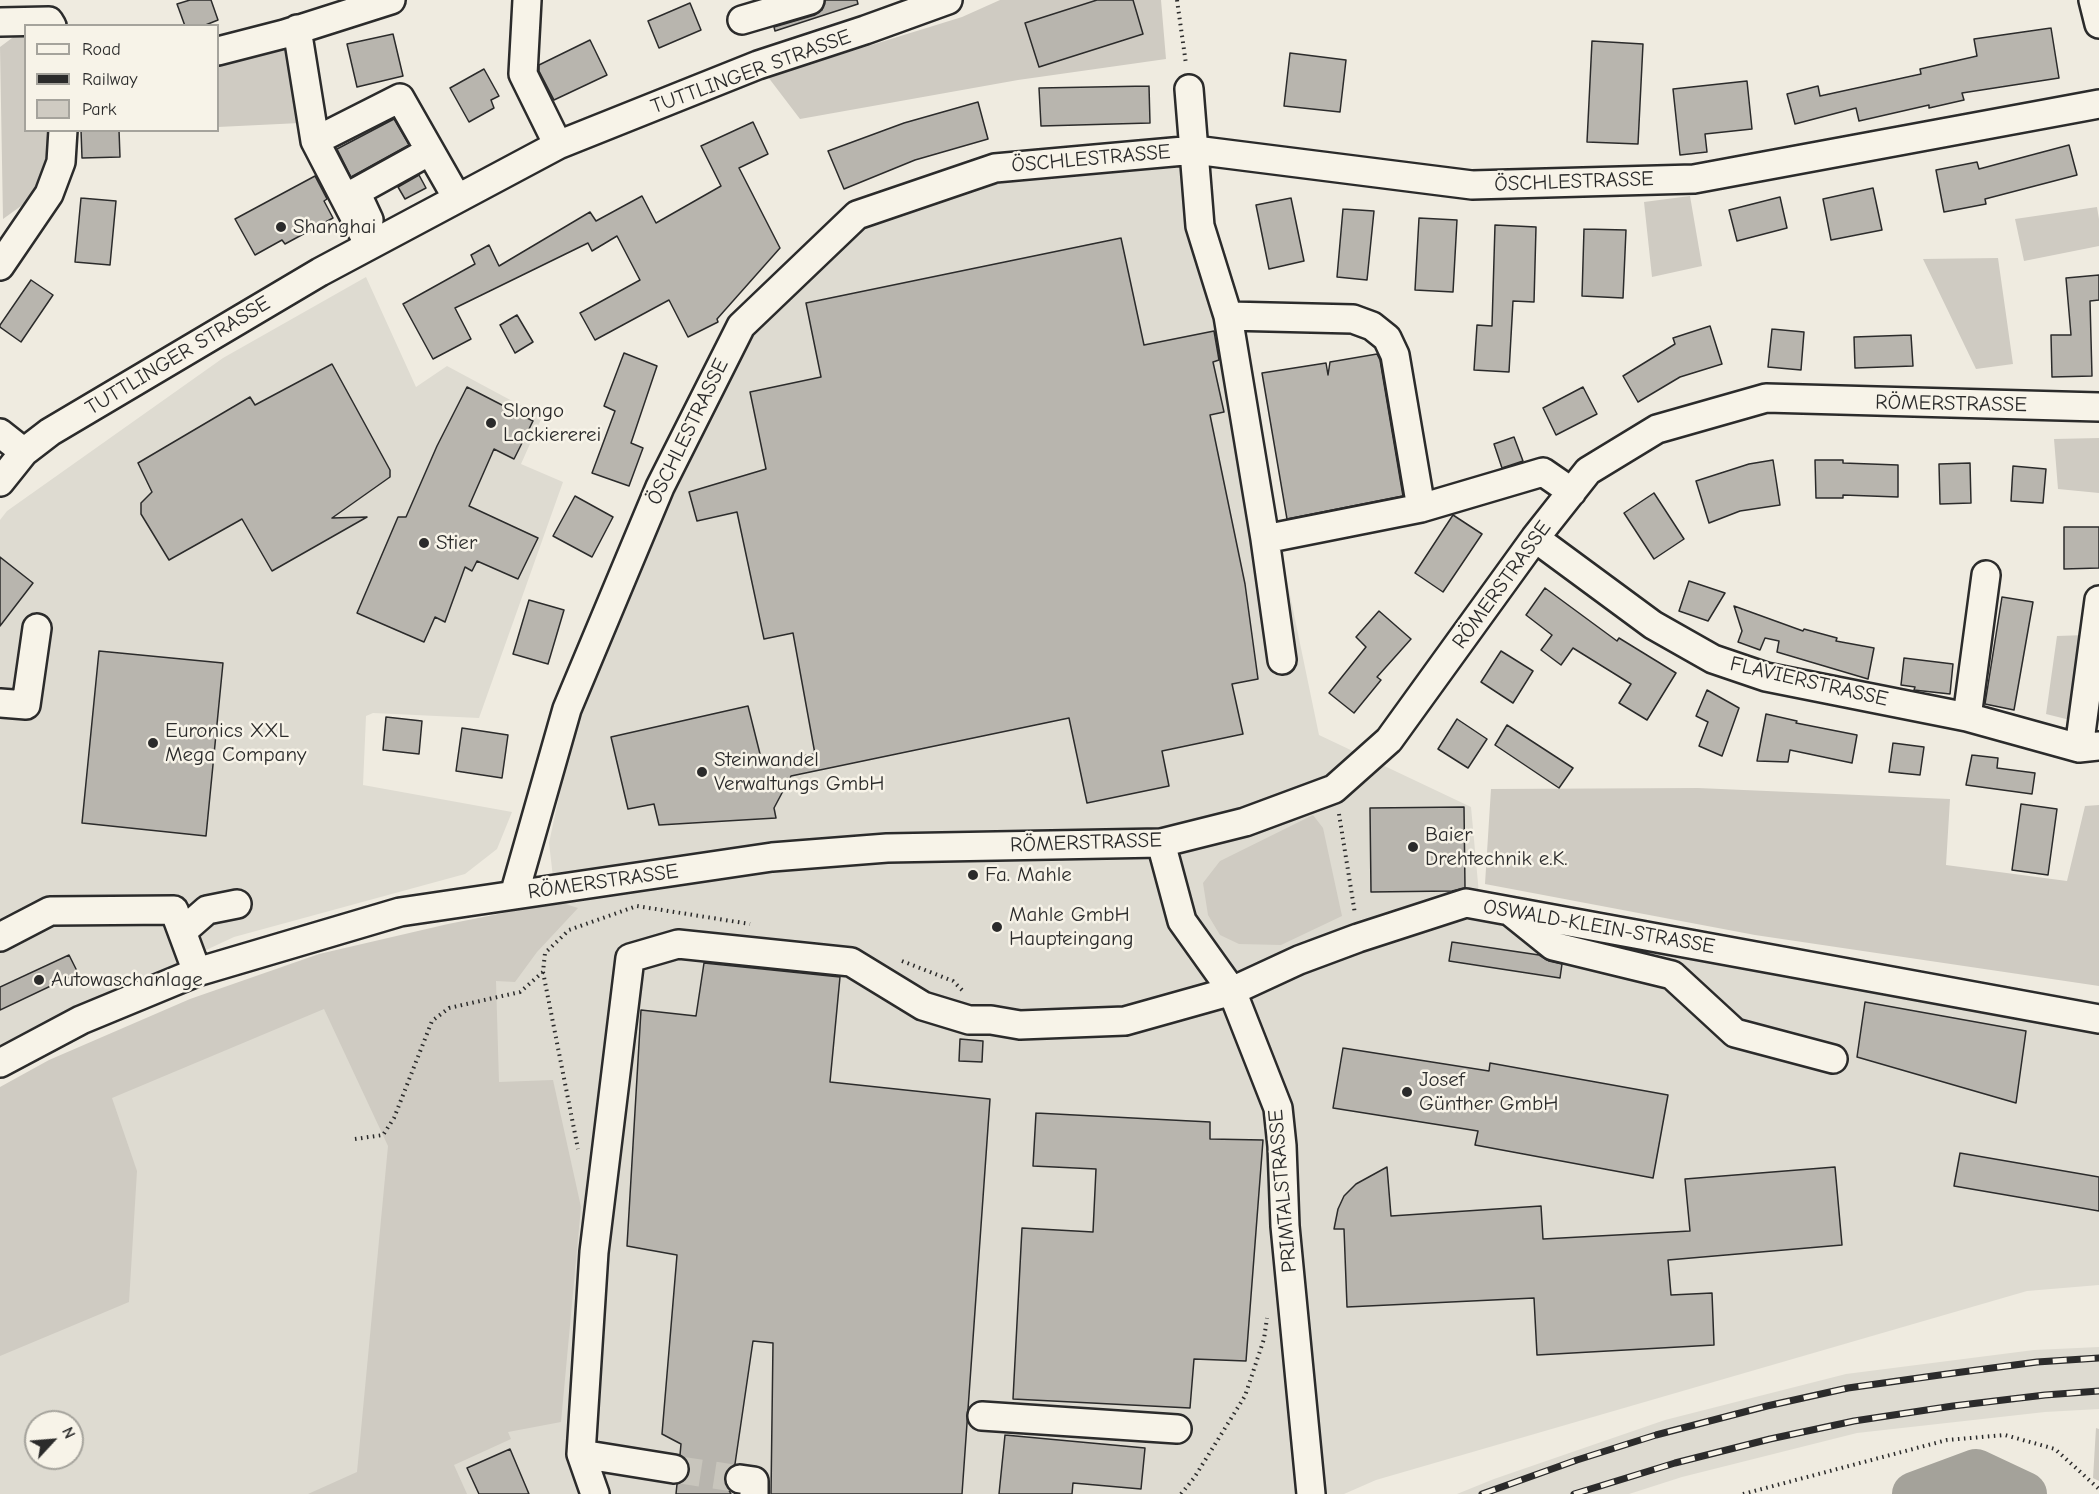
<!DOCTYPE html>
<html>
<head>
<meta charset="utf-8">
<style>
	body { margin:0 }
	#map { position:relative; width:2099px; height:1494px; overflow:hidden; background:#efebe0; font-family:"Comic Neue",sans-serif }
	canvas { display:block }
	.legend { position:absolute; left:24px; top:24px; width:195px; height:108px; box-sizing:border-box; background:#f7f3e8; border:2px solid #a5a39c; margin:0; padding:8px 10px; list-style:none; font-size:18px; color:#2b2b2b }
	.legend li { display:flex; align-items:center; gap:12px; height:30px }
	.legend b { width:30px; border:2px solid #a5a39c }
	.north { position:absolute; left:24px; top:1410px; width:60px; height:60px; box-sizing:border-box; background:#f7f3e8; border:2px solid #a5a39c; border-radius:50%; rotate:64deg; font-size:16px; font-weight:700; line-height:24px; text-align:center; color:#2b2b2b }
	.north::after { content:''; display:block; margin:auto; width:21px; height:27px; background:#2b2b2b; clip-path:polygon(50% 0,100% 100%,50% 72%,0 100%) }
</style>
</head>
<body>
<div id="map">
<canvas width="2099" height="1494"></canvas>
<ul class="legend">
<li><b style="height:8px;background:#f7f3e8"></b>Road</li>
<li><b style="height:8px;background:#2b2b2b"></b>Railway</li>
<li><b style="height:16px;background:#cfcbc2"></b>Park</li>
</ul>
<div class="north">N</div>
</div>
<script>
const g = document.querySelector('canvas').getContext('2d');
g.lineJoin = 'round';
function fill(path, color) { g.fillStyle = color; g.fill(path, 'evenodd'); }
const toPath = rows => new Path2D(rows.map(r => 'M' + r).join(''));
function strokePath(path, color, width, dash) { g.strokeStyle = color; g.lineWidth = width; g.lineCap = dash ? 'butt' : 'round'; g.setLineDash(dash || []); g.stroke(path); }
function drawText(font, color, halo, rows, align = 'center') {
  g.font = font + ' "Comic Neue",sans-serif'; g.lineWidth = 5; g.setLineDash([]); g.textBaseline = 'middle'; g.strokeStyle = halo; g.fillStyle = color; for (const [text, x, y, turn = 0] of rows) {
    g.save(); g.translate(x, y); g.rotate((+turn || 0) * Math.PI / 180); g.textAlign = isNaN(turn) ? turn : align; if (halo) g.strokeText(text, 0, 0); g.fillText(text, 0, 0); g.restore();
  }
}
fill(toPath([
	[1201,166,1319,735,1471,807,1479,894,2099,1002,2099,1285,2027,1291,1376,1480,1344,1494,0,1494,0,1114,558,920,549,843,578,708,669,488,751,333,860,225,989,182],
	[36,1422,72,1422,72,1458,36,1458],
	[366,277,416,387,447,366,542,417,521,464,563,482,479,718,373,713,366,716,363,785,512,812,497,849,465,874,234,937,0,1046,0,520,7,511,223,358],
	[2099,1347,2099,1409,2045,1412,1857,1433,1682,1477,1629,1494,1457,1494,1494,1479,1665,1420,1846,1374,2034,1350]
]), '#dedbd1');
fill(toPath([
	[1000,0,1161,0,1166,59,1018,80,800,119,768,77,962,17],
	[20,32,25,35,26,130,50,131,48,163,35,196,3,219,0,47],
	[288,47,300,123,218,127,218,67],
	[1690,196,1702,266,1652,277,1644,202],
	[2097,207,2099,219,2099,246,2024,261,2015,219],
	[1998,258,2013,364,1976,369,1923,259],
	[2099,438,2099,493,2058,489,2054,439],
	[2086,635,2074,721,2046,714,2057,636],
	[1698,788,1950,799,1946,865,2067,881,2085,806,2099,805,2099,986,1755,935,1485,884,1491,789],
	[1313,815,1323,828,1342,916,1281,945,1239,944,1220,935,1208,915,1203,883,1220,861],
	[559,902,578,908,537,952,515,982,496,981,499,1082,553,1080,581,1207,561,1422,508,1432,511,1439,454,1465,467,1494,308,1494,357,1472,388,1146,324,1009,112,1098,137,1171,129,1302,0,1356,0,1087,49,1060,190,999,319,954,448,924],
	[2096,1428,2099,1429,2099,1481,2093,1478]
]), '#cfcbc2');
strokePath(toPath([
	[1914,1494,1976,1471,2025,1494]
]), '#a4a29a', 44);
const building = toPath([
	[190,0,211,0,218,20,203,26,185,26,177,4,190,0],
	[825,0,857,0,858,4,775,31,774,27,815,15,822,10,825,0],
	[1097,0,1133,0,1143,34,1039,67,1025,23,1097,0],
	[690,3,701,30,659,48,648,21,690,3],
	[2051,28,2059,78,1962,93,1964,100,1929,108,1929,105,1859,121,1856,108,1795,124,1787,94,1818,86,1820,96,1921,74,1920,69,1977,56,1974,39,2051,28],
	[393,34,403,76,357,87,347,44,393,34],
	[590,40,607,75,554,100,539,71,539,65,590,40],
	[1592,41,1643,44,1638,144,1587,142,1592,41],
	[1290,53,1346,60,1340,112,1284,106,1290,53],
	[484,69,499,96,491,100,494,108,469,122,450,88,484,69],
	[1747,81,1752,129,1705,134,1707,152,1680,155,1673,89,1747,81],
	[1149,86,1150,123,1041,126,1039,88,1149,86],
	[978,102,988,139,915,160,844,189,828,151,904,123,978,102],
	[394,119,409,145,351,177,337,149,394,119],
	[753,122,768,154,739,168,780,248,717,319,718,322,688,337,669,300,595,340,580,313,640,280,617,236,592,251,588,243,455,308,471,339,433,359,403,304,475,264,471,255,489,245,499,266,590,212,596,221,642,196,656,223,721,186,701,146,753,122],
	[81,130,119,130,120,157,82,158,81,130],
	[2069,145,2077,175,1985,199,1986,204,1944,212,1936,170,1977,162,1979,169,2069,145],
	[419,175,426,188,405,199,398,187,419,175],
	[315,176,327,199,324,201,333,218,285,244,282,240,255,255,235,219,315,176],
	[1873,188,1882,230,1831,240,1823,199,1873,188],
	[1780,197,1787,228,1737,241,1729,210,1780,197],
	[81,198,116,201,110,265,75,262,81,198],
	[1291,198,1304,261,1269,269,1256,205,1291,198],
	[1343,209,1374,211,1367,280,1337,277,1343,209],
	[1419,218,1457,220,1453,292,1415,290,1419,218],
	[1495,225,1536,227,1534,302,1513,301,1509,372,1474,370,1477,325,1492,326,1495,225],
	[1584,229,1626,230,1623,298,1582,296,1584,229],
	[1121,238,1144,345,1214,331,1219,360,1213,362,1224,412,1210,415,1245,584,1258,679,1232,684,1243,734,1162,751,1169,786,1087,803,1069,718,791,776,774,808,776,818,659,825,654,804,628,809,611,737,748,706,762,762,815,754,793,633,764,639,737,512,697,521,689,492,766,469,750,392,821,377,806,303,1121,238],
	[2099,275,2099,300,2090,301,2092,376,2052,377,2051,335,2071,335,2066,278,2099,275],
	[31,280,53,295,21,342,0,327,0,325,31,280],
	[517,315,533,342,515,353,500,325,517,315],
	[1710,326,1722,364,1680,377,1638,402,1623,376,1675,344,1673,338,1710,326],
	[1772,329,1804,332,1801,370,1768,367,1772,329],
	[1911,335,1913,366,1855,368,1854,337,1911,335],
	[624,353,657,366,631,443,643,448,629,486,592,473,615,411,604,406,624,353],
	[1377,354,1380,360,1403,496,1287,519,1262,373,1326,363,1328,375,1330,362,1377,354],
	[332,364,390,470,390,477,332,518,367,517,272,571,242,519,169,560,141,514,141,503,152,492,138,463,250,397,255,405,332,364],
	[467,387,533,421,514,459,494,449,469,506,538,538,518,579,477,561,472,571,465,567,445,622,435,617,424,642,357,613,398,517,406,517,437,446,467,387],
	[1583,387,1597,414,1556,435,1543,408,1583,387],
	[1514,437,1523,461,1502,468,1494,444,1514,437],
	[1773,460,1780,505,1740,511,1709,523,1696,481,1749,464,1773,460],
	[1815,460,1843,460,1843,463,1898,465,1898,497,1843,495,1843,498,1816,498,1815,460],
	[1970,463,1971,503,1940,504,1939,464,1970,463],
	[2013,466,2046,469,2043,503,2011,501,2013,466],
	[1654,493,1684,539,1654,559,1624,513,1654,493],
	[575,496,613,517,592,557,553,536,575,496],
	[1453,515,1482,534,1443,592,1415,573,1453,515],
	[2064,527,2099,527,2099,568,2064,569,2064,527],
	[0,557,33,583,0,626,0,557],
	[1689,581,1725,593,1708,621,1679,611,1689,581],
	[1545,588,1617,641,1619,638,1676,673,1647,720,1619,703,1631,684,1573,648,1561,665,1541,650,1552,635,1526,615,1545,588],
	[2002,597,2033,602,2014,710,1985,704,2002,597],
	[529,600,564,610,548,664,513,654,529,600],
	[1734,606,1803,631,1804,629,1837,638,1836,641,1874,648,1868,679,1777,652,1779,641,1765,638,1760,650,1738,642,1742,631,1734,606],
	[1379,611,1411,639,1377,677,1381,680,1354,713,1329,693,1366,647,1356,637,1379,611],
	[99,651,223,663,206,836,82,823,99,651],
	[1501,651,1533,671,1513,703,1481,682,1501,651],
	[1904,658,1953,664,1950,694,1914,690,1915,687,1901,685,1904,658],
	[1707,690,1739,708,1722,756,1699,746,1708,722,1696,716,1707,690],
	[1766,714,1797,721,1796,723,1857,735,1852,763,1790,750,1788,762,1757,761,1766,714],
	[386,717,422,721,419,754,383,750,386,717],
	[1457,719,1487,739,1468,768,1438,749,1457,719],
	[1507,725,1573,768,1559,788,1495,745,1507,725],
	[462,728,508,735,502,778,456,771,462,728],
	[1893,743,1924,747,1920,775,1889,772,1893,743],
	[1972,755,1998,758,1997,768,2035,773,2032,794,1966,785,1972,755],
	[2021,804,2057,809,2048,875,2012,870,2021,804],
	[1464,807,1465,888,1452,891,1371,892,1370,808,1464,807],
	[1452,942,1539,955,1549,961,1562,964,1560,978,1449,961,1452,942],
	[69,955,78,973,0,1010,0,987,69,955],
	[704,963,840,977,830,1082,990,1099,962,1494,771,1494,773,1343,753,1341,735,1464,728,1469,724,1477,726,1485,731,1494,676,1494,677,1484,686,1479,689,1472,689,1464,680,1455,681,1444,662,1434,677,1255,627,1246,641,1010,696,1016,704,963],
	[1865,1002,2026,1031,2016,1103,1857,1057,1865,1002],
	[960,1039,983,1041,982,1062,959,1061,960,1039],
	[1343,1048,1489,1071,1490,1063,1668,1095,1653,1178,1475,1145,1478,1131,1333,1108,1343,1048],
	[1036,1113,1210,1122,1210,1139,1263,1140,1246,1361,1194,1359,1190,1408,1013,1399,1022,1228,1093,1232,1096,1169,1033,1166,1036,1113],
	[1960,1153,2099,1177,2099,1211,1954,1186,1960,1153],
	[1387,1167,1391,1216,1541,1206,1543,1239,1690,1231,1685,1179,1835,1167,1842,1245,1668,1260,1671,1295,1712,1293,1714,1345,1537,1355,1534,1298,1347,1307,1344,1229,1334,1229,1338,1209,1344,1196,1356,1184,1387,1167],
	[1005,1435,1145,1448,1141,1489,1073,1483,1072,1494,999,1494,1005,1435],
	[510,1449,529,1494,479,1494,467,1468,510,1449]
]);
fill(building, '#b8b5ae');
strokePath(building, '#2b2b2b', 1.5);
strokePath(toPath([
	[674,1469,740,1479]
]), '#c8c5bc', 27, [27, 14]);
const minor = toPath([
	[527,0,523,74,558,145],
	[2093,0,2099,24],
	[742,20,810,0],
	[0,22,49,21,52,26],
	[297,29,315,141,369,245],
	[218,51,284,34,391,0],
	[1189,89,1200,226,1228,316,1265,539,1421,508,1543,472,1572,492],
	[315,141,400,98,457,198],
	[369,220,356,192,430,151],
	[0,266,49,194,61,162,63,130],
	[1228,316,1353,319,1372,326,1387,338,1395,355,1421,508],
	[0,433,24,452],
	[0,482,24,452,50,432,320,272,558,145,758,65,865,30,948,0],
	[1535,538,1653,625,1713,659,1766,677,1967,717,2079,748,2099,746],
	[1265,539,1282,660],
	[0,703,26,705,37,628],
	[1967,717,1986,575],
	[2079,748,2099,600],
	[1161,843,1182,921,1232,991,1278,1108,1282,1146,1285,1226,1311,1494],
	[514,895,567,709,660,487,741,326,857,215,995,168,1195,150,1472,185,1694,179,2099,104],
	[1512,913,1553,946,1672,975,1735,1033,1833,1059],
	[183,931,207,910,237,904],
	[0,937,50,911,174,910,197,972],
	[0,1063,81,1020,197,972,400,912,772,857,887,848,1161,843,1245,822,1334,789,1389,740,1535,538,1588,471,1657,429,1766,398,2099,407],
	[982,1416,1177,1429],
	[581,1454,674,1469],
	[740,1479,754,1481,754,1494],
	[595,1494,581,1454,594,1252,630,958,678,944,851,962,923,1006,969,1020,991,1020,1020,1025,1125,1021,1232,991,1299,960,1358,938,1466,903,2099,1019]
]);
strokePath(minor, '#2b2b2b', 32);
strokePath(toPath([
	[1177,0,1186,64],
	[1339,814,1355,914],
	[902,961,953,981,962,990],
	[543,972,578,1149],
	[355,1139,383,1135,394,1118,432,1021,449,1008,520,992,543,972,545,953,569,930,637,906,750,924],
	[1181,1494,1194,1478,1245,1396,1264,1339,1267,1318],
	[1743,1494,1947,1440,2005,1435,2055,1449,2099,1489]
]), '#2b2b2b', 4, [1.5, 4.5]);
strokePath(minor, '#f7f3e8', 27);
const rail = toPath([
	[1482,1494,1577,1460,1656,1435,1767,1406,1848,1388,1947,1374,2037,1362,2099,1358],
	[1574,1494,1675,1463,1770,1439,1854,1421,1953,1406,2045,1395,2099,1391]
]);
strokePath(rail, '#2b2b2b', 7);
strokePath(rail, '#f7f3e8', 4.5, [14]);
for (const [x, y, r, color] of [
	[281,227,6,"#2b2b2b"],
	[491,423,6,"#2b2b2b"],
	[424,543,6,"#2b2b2b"],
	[153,743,6,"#2b2b2b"],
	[702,772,6,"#2b2b2b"],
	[1413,847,6,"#2b2b2b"],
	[973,875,6,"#2b2b2b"],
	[997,927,6,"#2b2b2b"],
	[39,980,6,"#2b2b2b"],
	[1407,1092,6,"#2b2b2b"]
]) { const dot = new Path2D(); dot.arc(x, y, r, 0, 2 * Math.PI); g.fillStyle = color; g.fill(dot); strokePath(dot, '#f7f3e8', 2); }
drawText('21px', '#2b2b2b', '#f7f3e8', [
	["TUTTLINGER STRASSE",751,72,-20],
	["ÖSCHLESTRASSE",1091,159,-5],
	["ÖSCHLESTRASSE",1574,182,-2],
	["TUTTLINGER STRASSE",178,356,-31],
	["RÖMERSTRASSE",1951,404,1],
	["ÖSCHLESTRASSE",688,432,-64],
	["RÖMERSTRASSE",1502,585,-54],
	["FLAVIERSTRASSE",1809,682,13],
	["RÖMERSTRASSE",1086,843,-2],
	["RÖMERSTRASSE",603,882,-8],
	["OSWALD-KLEIN-STRASSE",1599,927,10],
	["PRIMTALSTRASSE",1283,1191,-95]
]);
drawText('21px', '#2b2b2b', '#f7f3e8', [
	["Shanghai",293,227],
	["Slongo",503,411],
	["Lackiererei",503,435],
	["Stier",436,543],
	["Euronics XXL",165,731],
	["Mega Company",165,755],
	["Steinwandel",714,760],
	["Verwaltungs GmbH",714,784],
	["Baier",1425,835],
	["Drehtechnik e.K.",1425,859],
	["Fa. Mahle",985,875],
	["Mahle GmbH",1009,915],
	["Haupteingang",1009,939],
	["Autowaschanlage",51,980],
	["Josef",1419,1080],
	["Günther GmbH",1419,1104]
], 'left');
</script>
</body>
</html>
